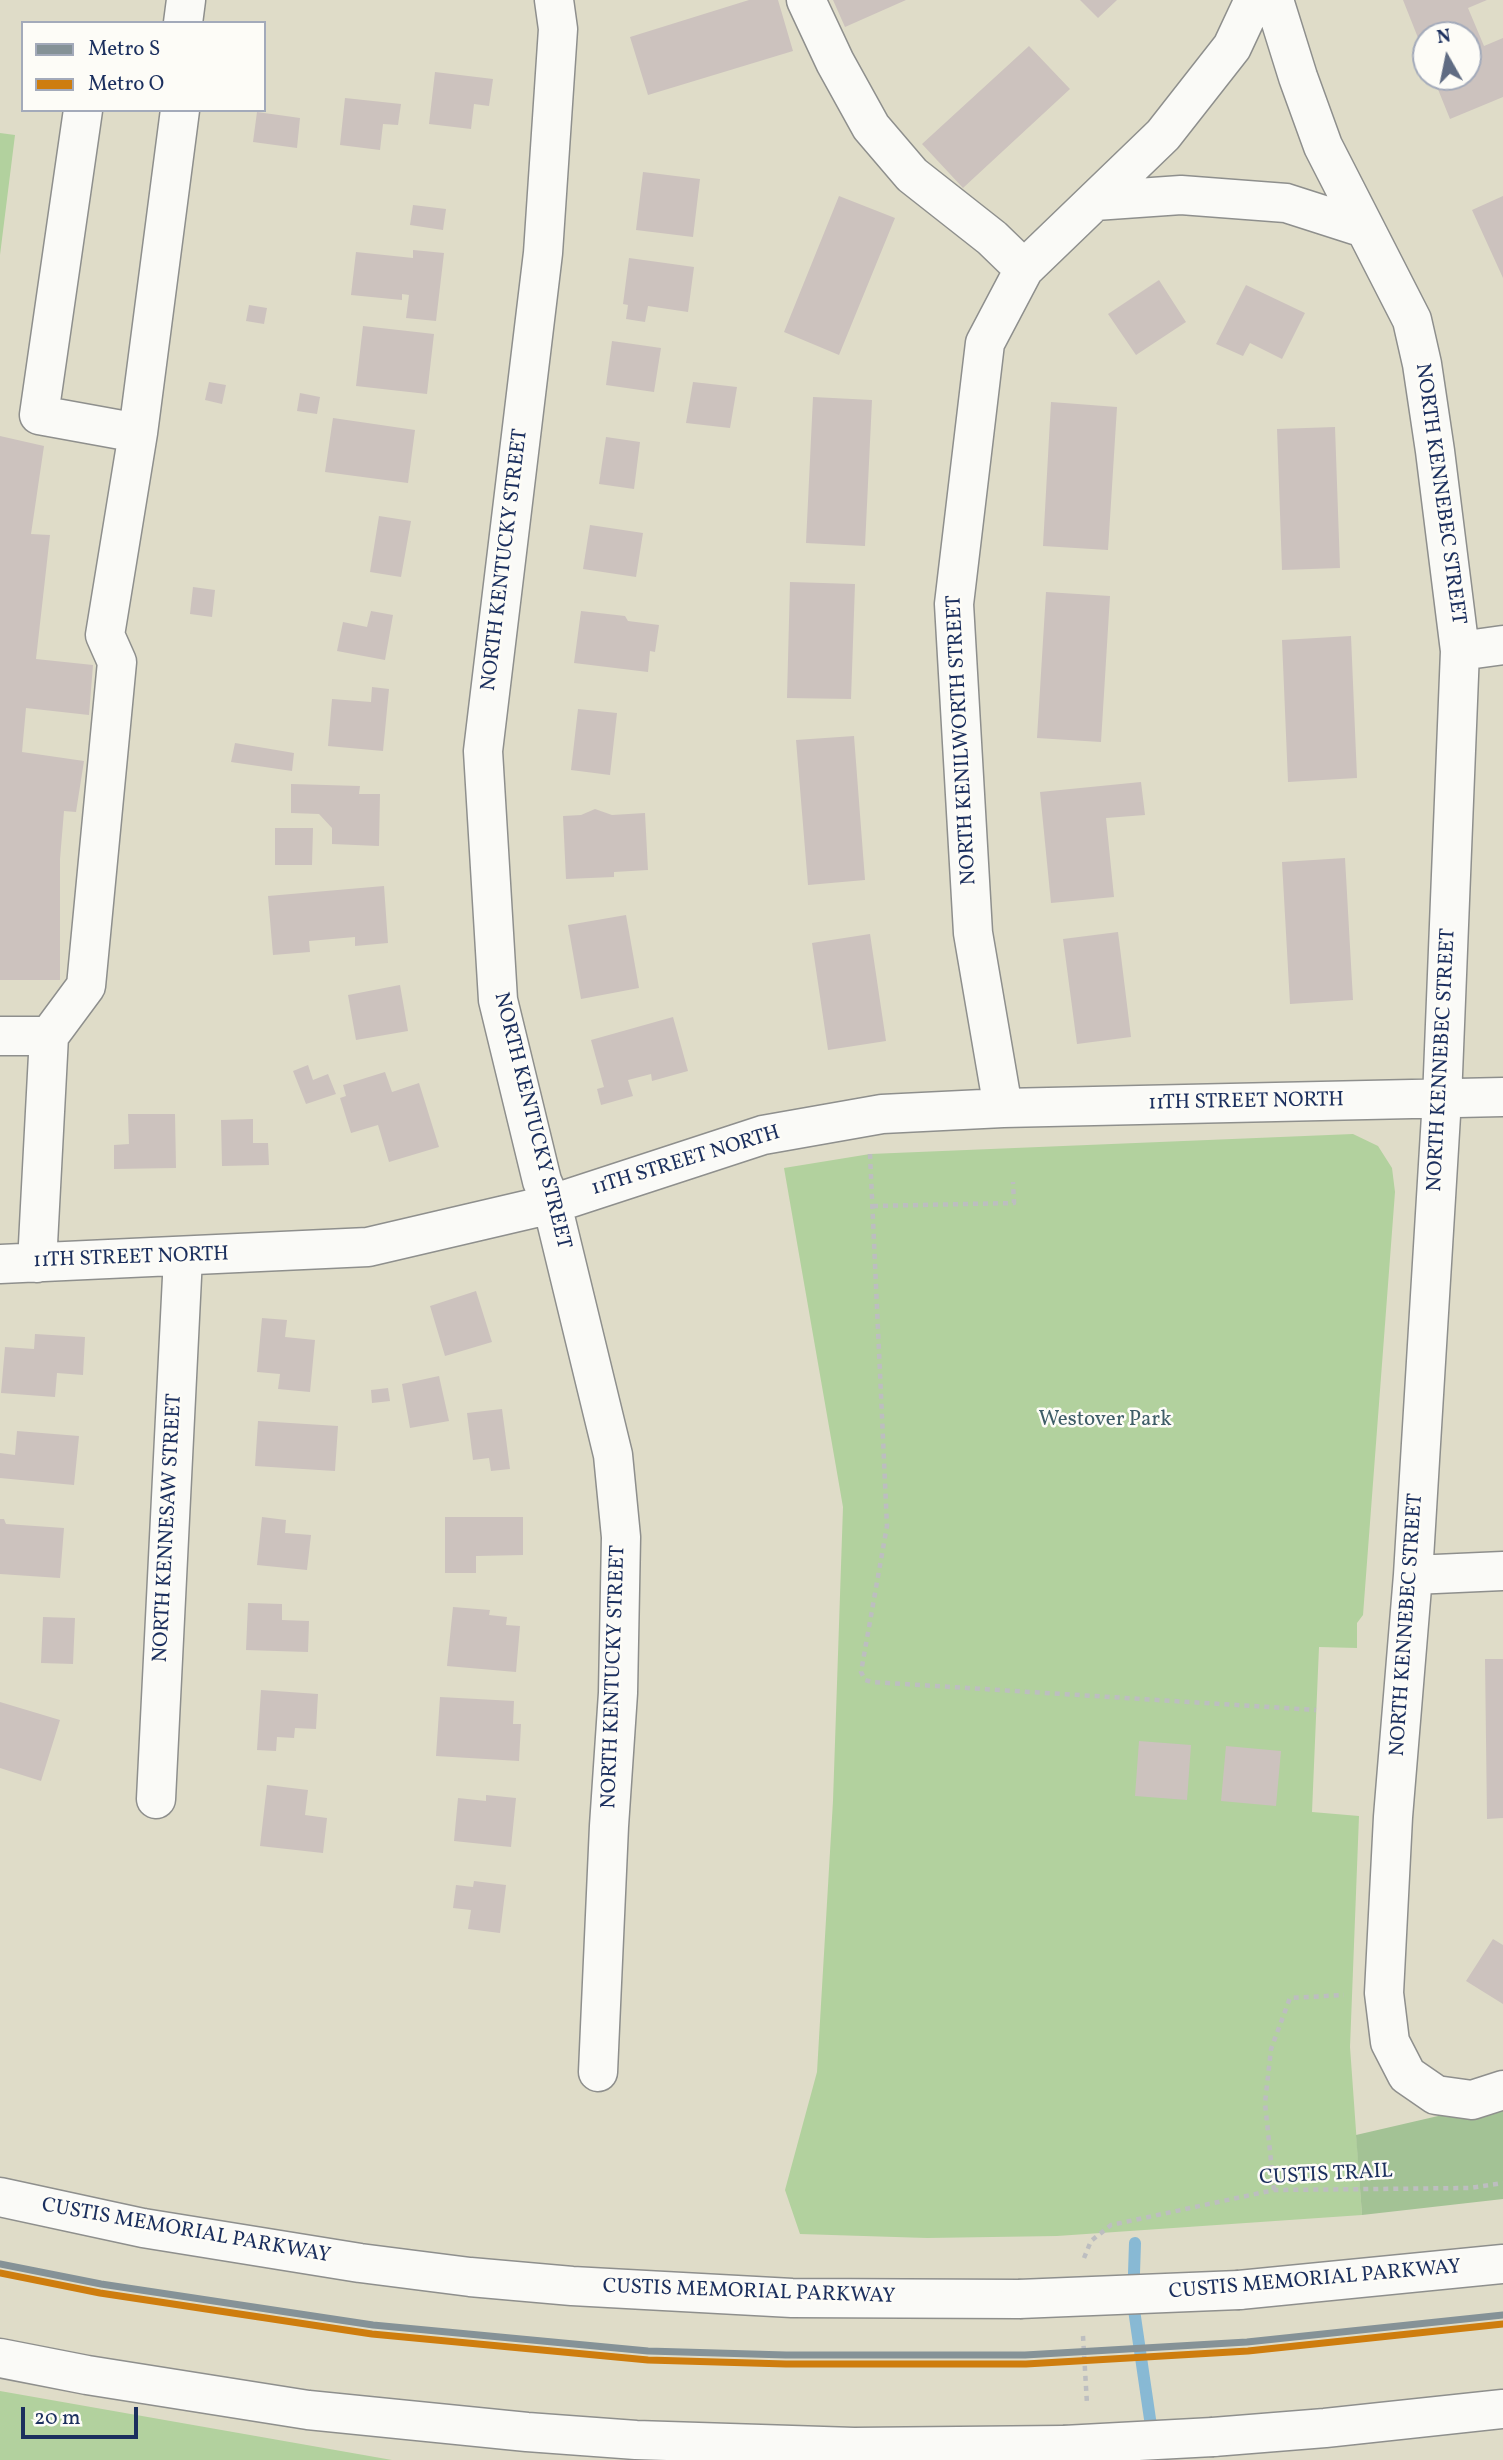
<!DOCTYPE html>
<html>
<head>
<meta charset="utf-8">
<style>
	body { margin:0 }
	#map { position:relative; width:1503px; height:2460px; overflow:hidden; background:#dfdcc8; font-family:Vollkorn,serif }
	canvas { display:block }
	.legend { position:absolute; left:21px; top:21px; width:245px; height:91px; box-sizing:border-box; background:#fdfcf7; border:2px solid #a3aaba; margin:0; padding:9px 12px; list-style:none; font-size:21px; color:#1b2f5e }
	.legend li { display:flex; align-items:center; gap:14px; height:35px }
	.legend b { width:35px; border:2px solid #a3aaba }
	.north { position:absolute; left:1412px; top:21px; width:70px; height:70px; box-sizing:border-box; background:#fdfcf7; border:2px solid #a3aaba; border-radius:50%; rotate:351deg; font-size:19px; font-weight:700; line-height:28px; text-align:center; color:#1b2f5e }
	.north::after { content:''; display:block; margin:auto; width:24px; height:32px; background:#606c83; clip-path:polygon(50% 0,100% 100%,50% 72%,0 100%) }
	.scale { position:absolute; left:21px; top:2407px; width:117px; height:32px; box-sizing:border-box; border:4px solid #1b2f5e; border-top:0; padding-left:9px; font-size:21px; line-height:24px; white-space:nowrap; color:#1b2f5e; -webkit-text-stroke:5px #fdfcf7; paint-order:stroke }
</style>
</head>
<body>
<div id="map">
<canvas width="1503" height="2460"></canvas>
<ul class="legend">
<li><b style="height:9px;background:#859297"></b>Metro S</li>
<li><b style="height:9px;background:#ce7d0e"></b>Metro O</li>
</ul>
<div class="north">N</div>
<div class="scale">20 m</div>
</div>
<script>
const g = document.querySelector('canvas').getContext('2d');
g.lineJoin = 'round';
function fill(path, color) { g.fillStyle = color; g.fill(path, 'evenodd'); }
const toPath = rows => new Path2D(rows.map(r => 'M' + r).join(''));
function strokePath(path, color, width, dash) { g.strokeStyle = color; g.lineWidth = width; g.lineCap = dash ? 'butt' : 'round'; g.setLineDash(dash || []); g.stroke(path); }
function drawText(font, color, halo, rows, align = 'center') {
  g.font = font + ' Vollkorn,serif'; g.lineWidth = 5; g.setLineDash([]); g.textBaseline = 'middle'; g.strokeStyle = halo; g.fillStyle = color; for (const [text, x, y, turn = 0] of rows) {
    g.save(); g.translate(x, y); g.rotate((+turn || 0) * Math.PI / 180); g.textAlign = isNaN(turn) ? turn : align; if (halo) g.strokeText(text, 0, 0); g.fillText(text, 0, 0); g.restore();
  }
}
fill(toPath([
	[0,133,15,135,0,255],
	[1353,1134,1378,1146,1392,1168,1395,1192,1363,1615,1357,1623,1357,1648,1319,1647,1312,1812,1359,1816,1350,2047,1362,2215,1057,2236,927,2238,800,2234,785,2190,817,2072,833,1801,843,1507,784,1168,870,1154],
	[0,2391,392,2460,0,2460]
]), '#b2d19e');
fill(toPath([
	[1503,2101,1503,2199,1362,2215,1356,2135]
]), '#a3c295');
strokePath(toPath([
	[1135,2243,1133,2303,1156,2460]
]), '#88b9d4', 12);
fill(toPath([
	[749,0,778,0,793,51,648,95,630,37],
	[833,0,906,0,845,27],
	[1080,0,1117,0,1098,18],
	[1403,0,1487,0,1468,8,1484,46,1503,38,1503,97,1450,119,1433,77,1468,77,1468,35,1426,35,1426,58],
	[1029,46,1070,89,963,188,922,144],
	[435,72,493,79,489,106,474,104,471,129,429,124],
	[345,98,401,104,398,125,383,124,380,150,340,145],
	[257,112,300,118,297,148,253,142],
	[643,172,700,179,693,237,636,230],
	[839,196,895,218,839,355,784,332],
	[1503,196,1503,278,1472,210],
	[413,205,446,209,443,230,410,225],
	[413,250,444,253,436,321,406,318,409,295,402,294,402,300,351,295,356,252,413,258],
	[629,258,694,267,688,312,648,306,645,322,626,319,628,305,623,304],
	[1159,280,1186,322,1136,355,1108,314],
	[1246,285,1305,313,1282,359,1250,343,1243,356,1216,344],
	[249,305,267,308,264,324,246,321],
	[363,326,434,334,427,394,356,386],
	[612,341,661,348,654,392,606,385],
	[209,382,226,385,222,404,205,400],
	[693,382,737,387,730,428,686,423],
	[300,393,320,397,317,414,297,411],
	[813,397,872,400,865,546,806,543],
	[1051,402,1117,407,1108,550,1043,546],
	[333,418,415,430,408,483,325,472],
	[1335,427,1340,568,1282,570,1277,429],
	[0,436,44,446,31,534,50,535,36,659,93,665,89,715,26,708,22,752,84,761,76,812,64,811,60,859,60,980,0,980],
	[606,437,640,442,634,489,599,484],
	[379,516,411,521,401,577,370,572],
	[590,525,643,533,636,577,583,569],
	[790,582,855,584,851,699,787,698],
	[193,587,215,590,212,617,190,614],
	[1046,592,1110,596,1101,742,1037,738],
	[371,611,393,615,385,660,337,651,343,622,367,627],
	[581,611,625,616,628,621,659,625,655,652,650,651,648,672,574,663],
	[1351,636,1357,778,1288,782,1282,640],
	[372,687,389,689,383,751,328,746,332,699,371,702],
	[578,709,617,713,610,775,571,770],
	[854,736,865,880,808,885,796,740],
	[235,743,294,753,292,771,231,762],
	[1141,782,1145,815,1106,818,1114,897,1051,903,1040,792],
	[291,784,360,786,359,794,380,794,379,846,332,844,332,828,319,814,291,813],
	[595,809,612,815,645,813,648,870,614,872,614,877,566,879,563,816,581,815],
	[275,828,313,828,312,865,275,865],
	[1345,858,1353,1000,1290,1004,1282,862],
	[384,886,388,943,355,946,355,937,309,941,310,952,273,955,268,896],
	[626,915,639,988,581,999,568,925],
	[1118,932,1131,1037,1077,1044,1063,939],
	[870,934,886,1041,828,1050,812,943],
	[400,985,408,1031,356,1040,348,995],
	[673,1017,688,1071,652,1081,651,1074,628,1080,633,1096,601,1105,597,1089,604,1087,591,1040],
	[308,1065,313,1080,328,1074,336,1094,306,1104,293,1071],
	[385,1072,392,1092,419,1083,439,1147,389,1162,378,1125,351,1133,340,1098,346,1096,343,1085],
	[128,1114,175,1114,176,1168,114,1169,114,1145,129,1144],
	[253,1119,253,1143,268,1143,269,1165,222,1166,221,1120],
	[476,1291,492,1342,445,1356,430,1306],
	[262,1318,287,1320,285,1337,315,1340,310,1392,278,1389,280,1374,257,1372],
	[35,1334,85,1337,83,1375,57,1373,55,1397,1,1393,5,1347,34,1349],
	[439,1376,449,1421,410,1428,402,1384],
	[388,1388,390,1401,372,1403,371,1390],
	[502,1409,510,1469,491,1471,489,1458,473,1460,467,1413],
	[258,1421,338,1426,335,1471,255,1466],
	[17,1431,79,1436,74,1485,0,1478,0,1453,15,1455],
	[262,1517,286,1520,285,1533,311,1535,307,1570,257,1565],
	[445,1517,523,1517,523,1555,476,1556,476,1573,445,1573],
	[0,1519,4,1519,6,1524,64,1528,60,1578,0,1574],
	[248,1603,282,1604,282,1620,309,1621,308,1652,246,1650],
	[453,1607,490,1610,489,1615,507,1617,506,1625,520,1626,516,1672,447,1666],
	[43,1617,75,1618,73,1664,41,1663],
	[1485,1659,1503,1659,1503,1818,1487,1819],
	[261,1690,318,1694,316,1729,295,1728,294,1738,277,1737,276,1751,257,1750],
	[440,1697,514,1701,513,1724,521,1724,519,1761,436,1756],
	[0,1702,60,1720,41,1781,0,1768],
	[1139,1741,1191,1745,1187,1800,1135,1796],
	[1226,1746,1281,1751,1276,1806,1221,1801],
	[267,1785,308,1790,305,1815,327,1818,323,1853,260,1846],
	[486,1795,516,1798,511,1847,454,1841,458,1798,486,1801],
	[474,1881,506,1885,500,1933,468,1929,471,1910,453,1908,456,1885,473,1887],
	[1493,1939,1503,1945,1503,2004,1466,1981]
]), '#ccc2be');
const minor = toPath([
	[554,0,558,29,543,253,483,751,498,1000,542,1181,552,1204,613,1455,621,1537,618,1693,609,1826,598,2072],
	[806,0,835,62,871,127,912,175,992,238,1024,269],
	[1274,0,1298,77,1323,146,1412,320,1422,364,1435,451,1460,651,1442,1099,1413,1575,1393,1817,1384,1993,1390,2042,1407,2075,1436,2095,1472,2100,1503,2090],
	[183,23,186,0],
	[83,110,39,415,138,433,180,110],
	[1095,201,1181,195,1286,203,1364,228],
	[1460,651,1503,645],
	[0,1036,49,1036],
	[1003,1108,973,933,954,604,985,343,1024,269,1163,135,1232,47,1254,0],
	[37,1263,49,1036,86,986,117,662,105,635,138,433],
	[0,1264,368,1247,552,1204,763,1135,882,1114,1003,1108,1503,1097],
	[1413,1575,1503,1571],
	[156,1799,183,1257]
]);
const highway = toPath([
	[0,2197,143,2228,360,2263,470,2277,572,2286,792,2298,1019,2299],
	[1239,2290,1503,2264],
	[0,2358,87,2375,308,2410,527,2432,636,2440,854,2447,1064,2445],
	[1213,2437,1325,2428,1503,2409]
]);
strokePath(minor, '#8e8f8d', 41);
strokePath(highway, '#8e8f8d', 41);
strokePath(toPath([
	[870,1154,887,1526,861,1672,865,1680,872,1682,1316,1710],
	[873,1206,1014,1203,1013,1182],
	[1274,2190,1265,2103,1271,2049,1290,1998,1344,1995],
	[1084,2258,1091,2241,1111,2225,1274,2190,1470,2188,1503,2183],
	[1083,2336,1087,2404]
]), '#bdbec0', 4.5, [5, 5]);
strokePath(minor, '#fafaf7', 38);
strokePath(highway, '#fafaf7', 38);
const highwayBridge = toPath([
	[1019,2299,1239,2290],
	[1064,2445,1213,2437]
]);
strokePath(highwayBridge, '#8e8f8d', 41, []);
strokePath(highwayBridge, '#fafaf7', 38);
strokePath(toPath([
	[0,2264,101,2284,373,2325,648,2351,786,2355,1025,2355,1247,2342,1503,2315]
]), '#859297', 7);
strokePath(toPath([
	[0,2273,100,2293,372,2334,648,2360,786,2364,1026,2364,1248,2351,1503,2324]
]), '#ce7d0e', 7);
drawText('21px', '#1b2f5e', '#fdfcf7', [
	["NORTH KENNEBEC STREET",1439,494,82],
	["NORTH KENTUCKY STREET",506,560,-83],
	["NORTH KENILWORTH STREET",963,740,-93],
	["NORTH KENNEBEC STREET",1443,1060,-87],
	["11TH STREET NORTH",1246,1103,-1],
	["NORTH KENTUCKY STREET",531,1121,76],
	["11TH STREET NORTH",686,1162,-17],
	["11TH STREET NORTH",131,1259,-2],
	["NORTH KENNESAW STREET",169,1528,-87],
	["NORTH KENNEBEC STREET",1408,1625,-86],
	["NORTH KENTUCKY STREET",615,1677,-88],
	["CUSTIS TRAIL",1326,2176,-3],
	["CUSTIS MEMORIAL PARKWAY",186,2232,10],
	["CUSTIS MEMORIAL PARKWAY",1315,2281,-5],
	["CUSTIS MEMORIAL PARKWAY",749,2293,2]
]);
drawText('21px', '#3e5d67', '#fdfcf7', [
	["Westover Park",1105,1421]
]);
</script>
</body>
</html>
